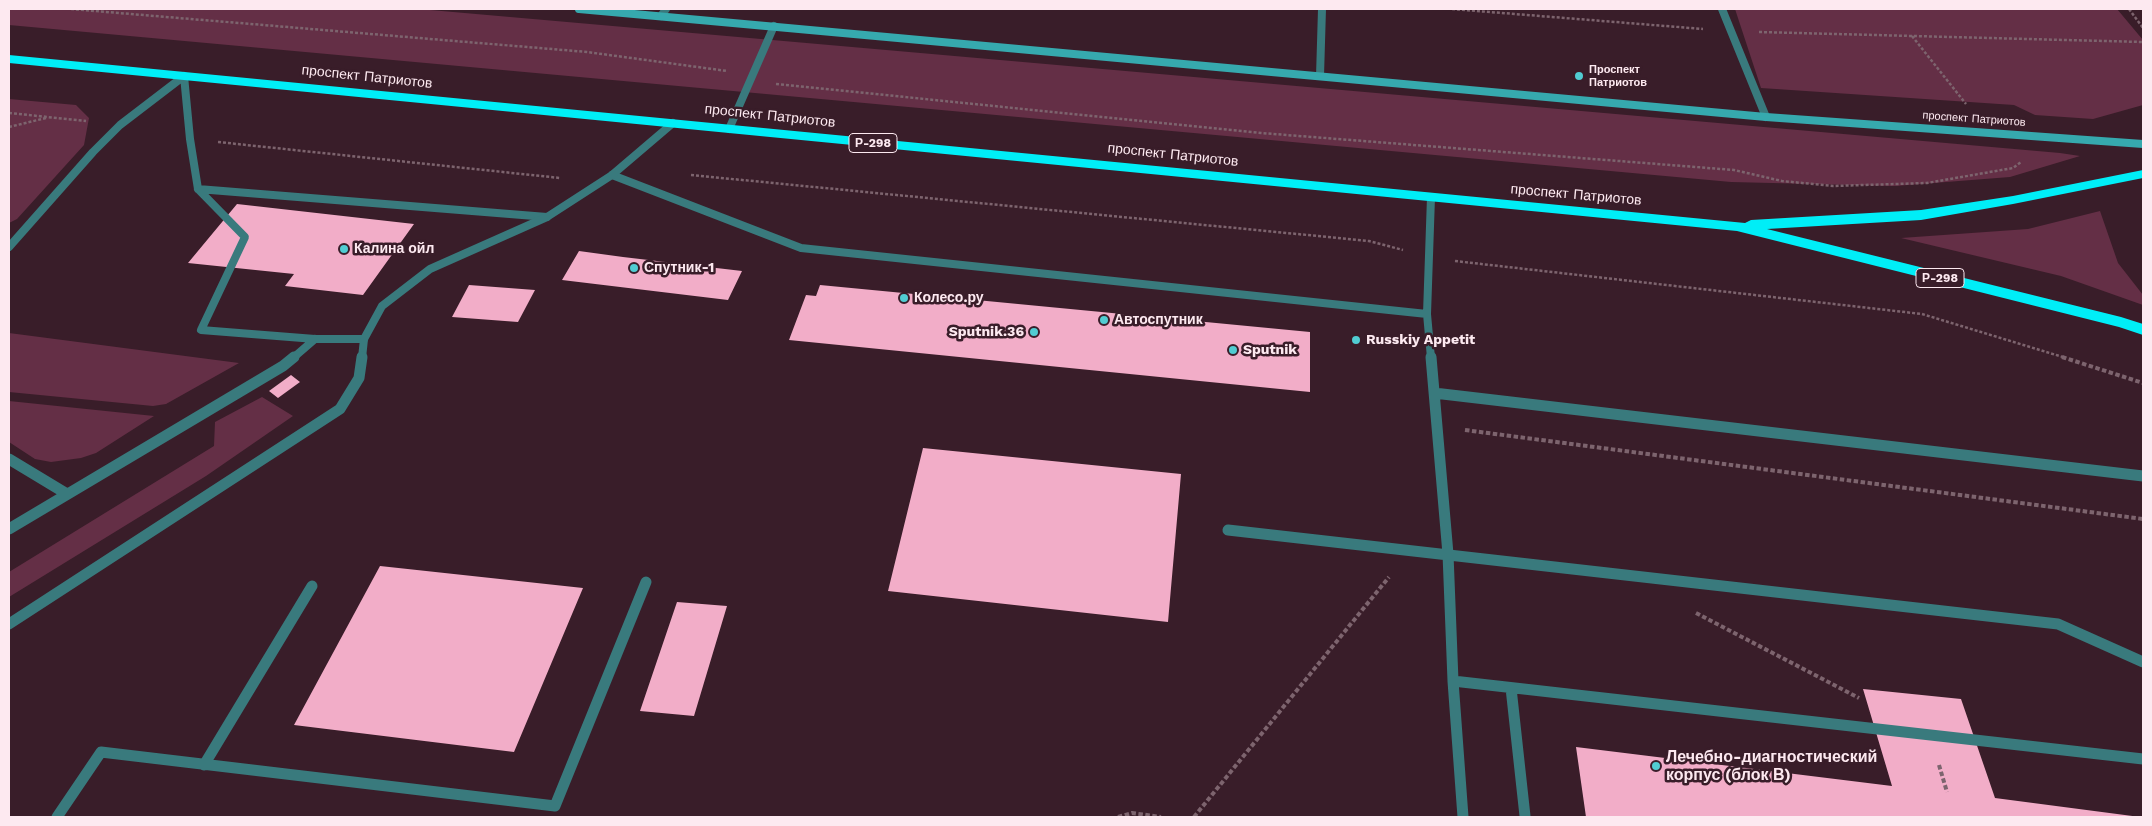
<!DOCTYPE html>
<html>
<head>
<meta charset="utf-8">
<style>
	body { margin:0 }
	#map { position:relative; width:2152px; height:826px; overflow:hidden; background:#391d29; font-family:"Work Sans",sans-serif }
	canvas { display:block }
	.frame { position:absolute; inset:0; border:10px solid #fde9f0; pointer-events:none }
</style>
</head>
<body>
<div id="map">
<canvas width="2152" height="826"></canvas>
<div class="frame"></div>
</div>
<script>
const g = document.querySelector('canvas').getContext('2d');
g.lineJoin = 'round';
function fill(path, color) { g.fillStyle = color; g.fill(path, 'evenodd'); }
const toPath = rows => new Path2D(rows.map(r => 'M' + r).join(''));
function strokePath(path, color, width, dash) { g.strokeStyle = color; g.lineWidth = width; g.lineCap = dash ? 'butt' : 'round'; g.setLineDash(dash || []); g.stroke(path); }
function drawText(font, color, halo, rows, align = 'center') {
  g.font = font + ' "Work Sans",sans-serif'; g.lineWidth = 5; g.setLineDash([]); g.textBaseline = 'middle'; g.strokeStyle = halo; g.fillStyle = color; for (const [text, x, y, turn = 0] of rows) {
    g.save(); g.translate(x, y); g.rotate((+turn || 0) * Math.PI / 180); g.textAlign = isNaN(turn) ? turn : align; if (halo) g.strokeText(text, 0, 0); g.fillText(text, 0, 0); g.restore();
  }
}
fill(toPath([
	[9,9,419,9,2060,153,2080,156,2010,177,1895,186,1731,182,9,25],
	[1735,9,2117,9,2143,40,2143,105,2093,119,2035,115,2014,105,1761,88],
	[9,99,76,105,89,118,84,145,17,219,9,223],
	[2100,211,2118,263,2143,295,2143,305,2061,276,1901,238,2028,229],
	[9,333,239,363,166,404,153,406,9,392],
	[262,397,293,416,206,476,9,597,9,572,214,446,215,422],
	[9,401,154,416,96,453,81,458,51,462,35,459,9,442]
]), '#642f46');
fill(toPath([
	[237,204,414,224,363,295,285,286,294,274,188,263],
	[579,251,623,257,742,271,728,300,562,280],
	[469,285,535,290,518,322,452,317],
	[820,285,1310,332,1310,392,789,340,806,295,816,296],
	[291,375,300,382,278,398,269,391],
	[923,448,1181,474,1168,622,888,591],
	[380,566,583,588,514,752,294,725],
	[677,602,727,606,694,716,640,711],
	[1863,689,1961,699,1995,798,2140,817,1586,817,1576,747,1892,786]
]), '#f2adc8');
strokePath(toPath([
	[71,9,587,52,727,71],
	[1452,9,1703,29],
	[2129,9,2143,28],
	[1759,32,2143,42],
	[1912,36,1966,104],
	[776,84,1261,133,1734,170,1782,181,1833,186,1927,183,2013,168,2021,162],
	[9,113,86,121],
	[9,127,46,118],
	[218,142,560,178],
	[691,175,1369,241,1403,250],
	[1455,261,1922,314,2066,358]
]), '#7d646e', 2.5, [3, 2]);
strokePath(toPath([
	[2062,357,2143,383],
	[1465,430,2143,519],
	[1696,613,1859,698],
	[1939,765,1947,792],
	[1118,817,1132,813,1161,817],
	[1194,817,1389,577]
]), '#7d646e', 4, [4.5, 2.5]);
strokePath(toPath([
	[1722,9,1766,117],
	[661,16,666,9],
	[184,76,190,139,198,189,547,217],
	[1320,76,1322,9],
	[612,175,801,248,1427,314],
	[198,189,245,237,201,330,315,339,364,339],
	[9,247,93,152,120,125,184,76],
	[293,358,315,339],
	[1431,358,1427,314,1431,197]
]), '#397a7d', 8);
strokePath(toPath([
	[1431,357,1448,554,1453,681,1463,817],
	[1434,393,2143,476],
	[9,459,67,494],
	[9,529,283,366,294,357],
	[1228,530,2058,624,2143,662],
	[1453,681,2143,759],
	[1511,688,1525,816],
	[204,765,312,586],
	[57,817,101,752,555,806,646,582]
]), '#397a7d', 11);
strokePath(toPath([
	[729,129,774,26],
	[362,358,364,339,382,306,430,269,547,217,612,175,673,123]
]), '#397a7d', 8);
strokePath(toPath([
	[9,624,340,409,359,378,362,357]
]), '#397a7d', 11);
strokePath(toPath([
	[579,9,1766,117,2143,144]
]), '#36a9ae', 8);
fill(toPath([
	[9,55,1745,223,1751,220,1921,210,2013,196,2143,170,2143,178,2013,204,1921,220,1767,229,2121,317,2143,324,2143,335,2119,327,1737,231,9,63,9,55]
]), '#00eef7');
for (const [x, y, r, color] of [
	[1579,76,5,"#51ccd2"],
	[344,249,5,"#51ccd2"],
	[634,268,5,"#51ccd2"],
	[904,298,5,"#51ccd2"],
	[1104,320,5,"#51ccd2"],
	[1034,332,5,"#51ccd2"],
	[1356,340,5,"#51ccd2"],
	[1233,350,5,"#51ccd2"],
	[1656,766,5,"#51ccd2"]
]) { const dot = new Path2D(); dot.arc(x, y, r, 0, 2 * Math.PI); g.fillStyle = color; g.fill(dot); strokePath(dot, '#391d29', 2); }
drawText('bold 11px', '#fde9f0', '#391d29', [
	["Проспект",1589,70],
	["Патриотов",1589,83]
], 'left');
drawText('11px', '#fde9f0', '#391d29', [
	["проспект Патриотов",1974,119,4]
]);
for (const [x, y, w] of [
	[873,143,48],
	[1940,278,48]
]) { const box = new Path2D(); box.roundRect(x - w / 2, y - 9.5, w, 19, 4); g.fillStyle = '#391d29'; g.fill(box); strokePath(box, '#fde9f0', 1); }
drawText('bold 12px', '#fde9f0', null, [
	["Р-298",873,143],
	["Р-298",1940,278]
]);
drawText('14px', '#fde9f0', '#391d29', [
	["проспект Патриотов",367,77,6],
	["проспект Патриотов",770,116,6],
	["проспект Патриотов",1173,155,6],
	["проспект Патриотов",1576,195,5]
]);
drawText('bold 14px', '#fde9f0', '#391d29', [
	["Калина ойл",354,249],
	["Спутник-1",644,268],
	["Колесо.ру",914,298],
	["Автоспутник",1114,320],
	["Sputnik.36",1024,332,"right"],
	["Russkiy Appetit",1366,340],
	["Sputnik",1243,350]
], 'left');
drawText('bold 16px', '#fde9f0', '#391d29', [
	["Лечебно-диагностический",1666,757],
	["корпус (блок В)",1666,775]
], 'left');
</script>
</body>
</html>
